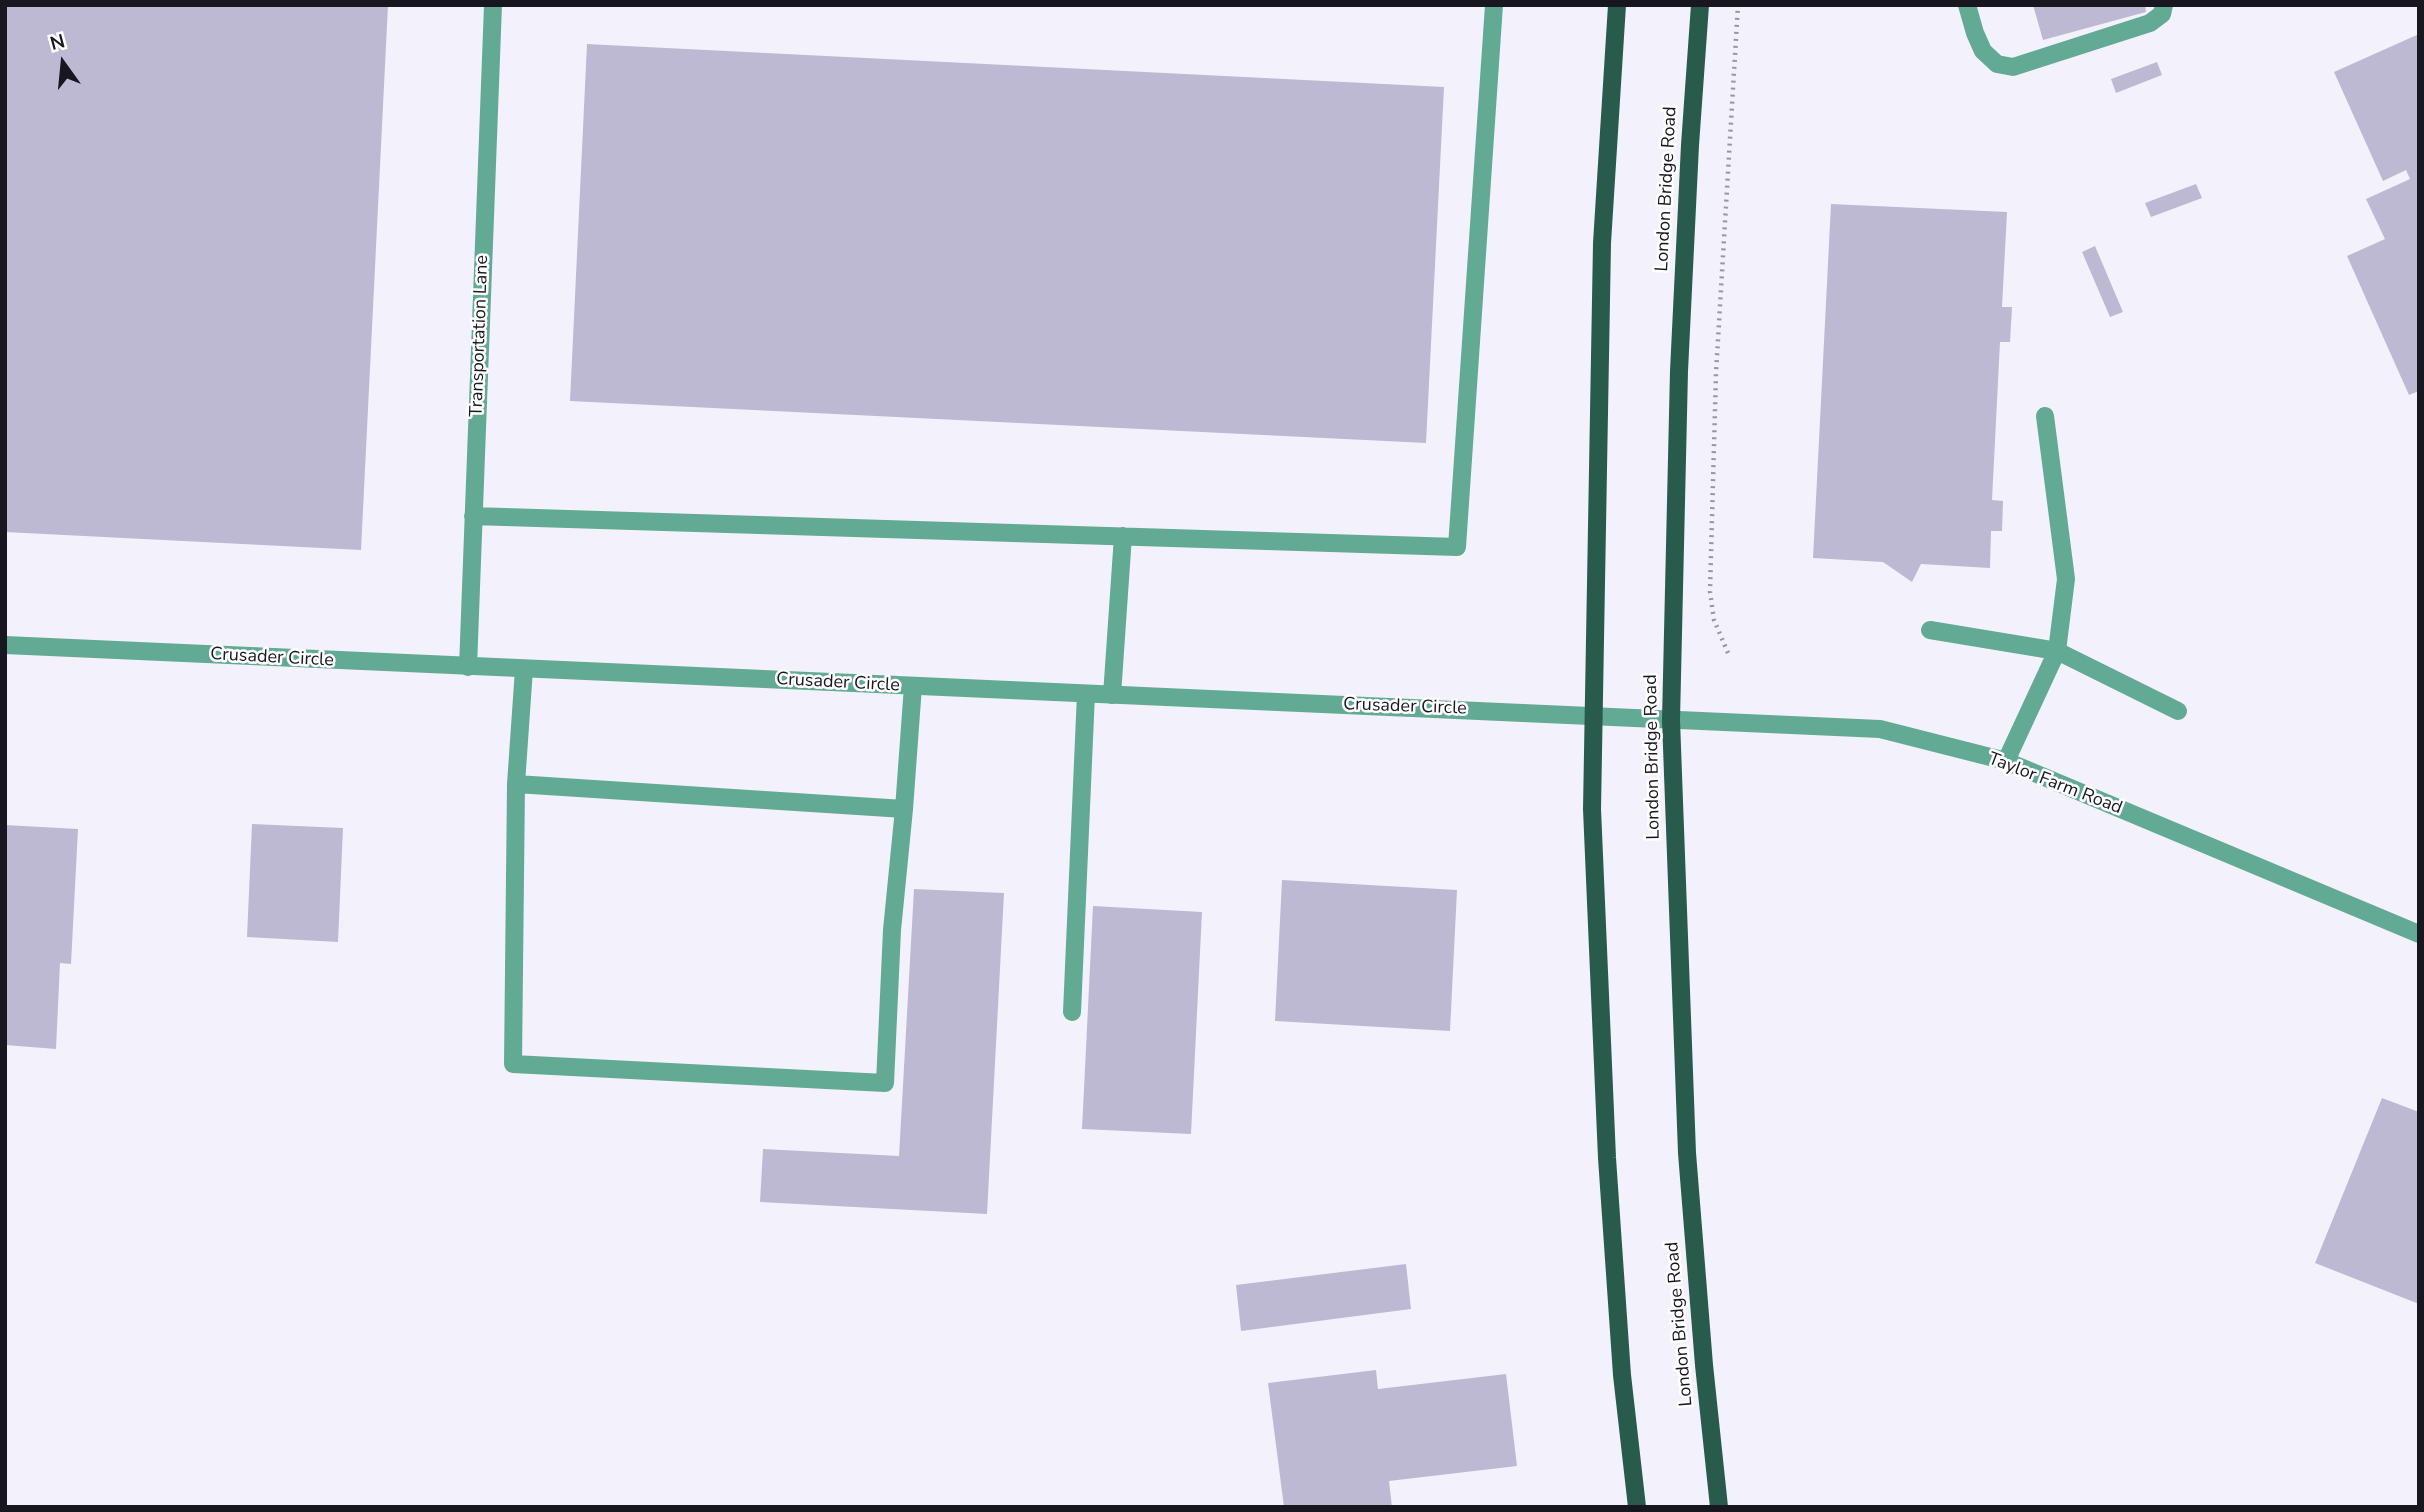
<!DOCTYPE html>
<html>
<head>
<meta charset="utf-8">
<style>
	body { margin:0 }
	#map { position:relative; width:2424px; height:1512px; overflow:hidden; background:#f3f2fc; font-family:"Nunito Sans",sans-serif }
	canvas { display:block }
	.frame { position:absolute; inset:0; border:7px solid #18161f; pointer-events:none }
	.north { position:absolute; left:28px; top:28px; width:70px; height:70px; -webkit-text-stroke:5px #fff; paint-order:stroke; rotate:345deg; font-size:19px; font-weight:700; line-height:28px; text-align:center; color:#18161f }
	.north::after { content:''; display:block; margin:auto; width:24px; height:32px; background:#18161f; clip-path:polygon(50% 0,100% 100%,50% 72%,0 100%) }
</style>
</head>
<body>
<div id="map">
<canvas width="2424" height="1512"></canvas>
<div class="frame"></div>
<div class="north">N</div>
</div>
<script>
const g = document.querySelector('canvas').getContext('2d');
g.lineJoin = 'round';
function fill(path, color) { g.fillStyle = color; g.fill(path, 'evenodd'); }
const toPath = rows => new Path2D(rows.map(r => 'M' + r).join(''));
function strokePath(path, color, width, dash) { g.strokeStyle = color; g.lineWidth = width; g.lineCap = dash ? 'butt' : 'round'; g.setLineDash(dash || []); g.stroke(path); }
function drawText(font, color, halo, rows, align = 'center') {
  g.font = font + ' "Nunito Sans",sans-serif'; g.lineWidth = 5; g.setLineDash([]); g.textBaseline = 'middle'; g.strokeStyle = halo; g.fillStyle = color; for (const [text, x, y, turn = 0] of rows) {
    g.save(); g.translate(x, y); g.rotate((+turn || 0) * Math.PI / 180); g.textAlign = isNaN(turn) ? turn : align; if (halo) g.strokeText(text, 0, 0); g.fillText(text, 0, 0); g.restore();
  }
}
fill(toPath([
	[5,5,388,5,361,550,5,532],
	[2033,5,2145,5,2146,12,2043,40],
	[2419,34,2419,391,2409,395,2347,256,2385,239,2366,199,2410,179,2406,170,2383,181,2334,72],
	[587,44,1444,87,1426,443,570,401],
	[2157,62,2162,75,2116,93,2111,79],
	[2196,184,2202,198,2151,217,2145,203],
	[1831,204,2007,212,2002,307,2012,307,2010,342,2000,342,1992,500,2003,501,2002,531,1991,531,1990,568,1921,564,1912,582,1883,562,1813,558],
	[2095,246,2123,312,2110,317,2082,252],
	[252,824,343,828,338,942,247,937],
	[5,825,78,829,71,964,60,963,56,1049,5,1045],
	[1282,880,1457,890,1450,1031,1275,1021],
	[914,889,1004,893,987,1214,760,1202,763,1149,899,1156],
	[1093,906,1202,912,1191,1134,1082,1129],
	[2382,1098,2419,1112,2419,1304,2315,1263],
	[1406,1264,1411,1309,1241,1331,1236,1285],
	[1376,1370,1378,1389,1506,1374,1517,1466,1389,1481,1392,1507,1284,1507,1268,1383]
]), '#bdb9d3');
strokePath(toPath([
	[1728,653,1714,620,1710,592,1716,373,1738,5]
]), '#9897a0', 4.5, [2, 5]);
strokePath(toPath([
	[1967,5,1975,33,1983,51,1997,64,2013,67,2150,23,2162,14,2164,5],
	[2045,416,2066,579,2057,651,2178,711],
	[473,516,1457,547,1494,5],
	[1930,630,2057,651,2006,761],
	[468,667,493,5],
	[524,669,516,784,904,809,913,686],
	[1112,695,1123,536],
	[516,784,513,1064,885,1083,892,930,904,809],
	[1072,1012,1086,694]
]), '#62aa94', 18);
strokePath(toPath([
	[5,645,1880,729,2006,761,2419,934]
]), '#62aa94', 18);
strokePath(toPath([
	[1617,5,1602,243,1592,809,1607,1158,1622,1375,1637,1507],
	[1700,5,1690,145,1679,371,1671,720,1687,1153,1704,1365,1719,1507]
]), '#295b4d', 18);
drawText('18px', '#18161f', '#fff', [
	["London Bridge Road",1667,189,-87],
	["Transportation Lane",480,336,-88],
	["Crusader Circle",272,658,3],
	["Crusader Circle",838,683,3],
	["Crusader Circle",1405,707,2],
	["London Bridge Road",1653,757,-91],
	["Taylor Farm Road",2055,784,21],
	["London Bridge Road",1680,1324,-95]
]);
</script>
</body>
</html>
